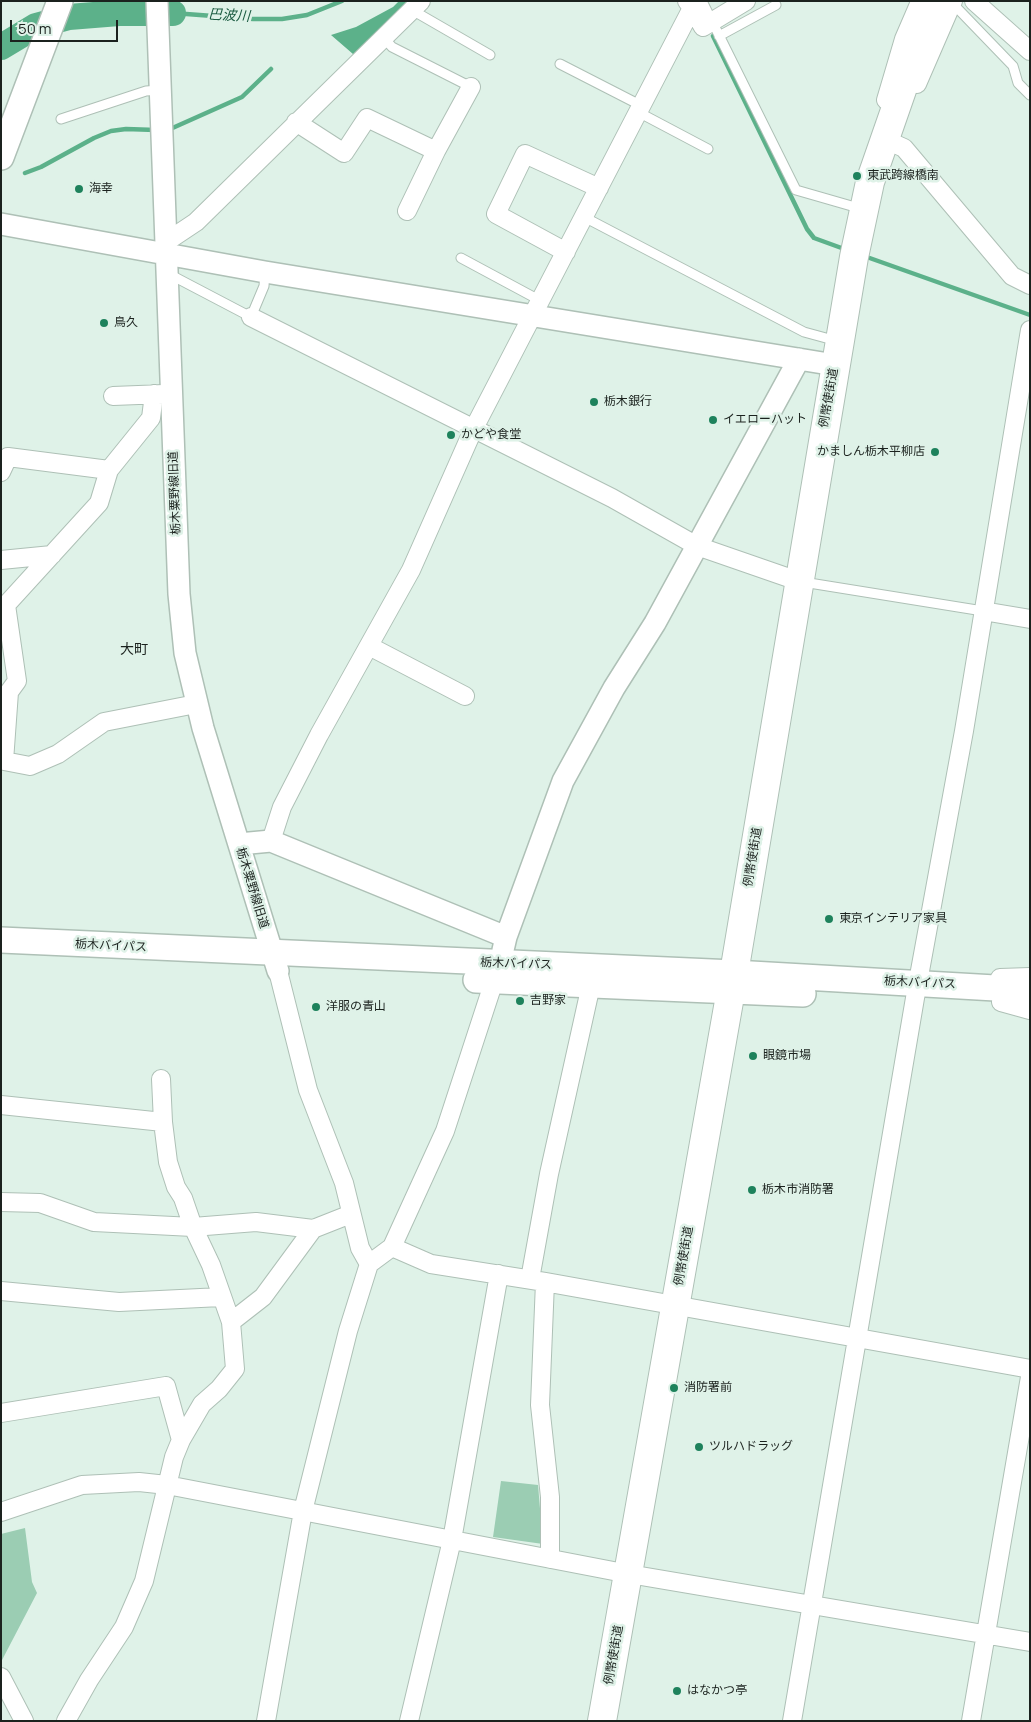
<!DOCTYPE html>
<html>
<head>
<meta charset="utf-8">
<style>
	body { margin:0 }
	#map { position:relative; width:1031px; height:1722px; overflow:hidden; background:#dff2e8; font-family:Manrope,sans-serif }
	canvas { display:block }
	.frame { position:absolute; inset:0; border:2px solid #1b221e; pointer-events:none }
	.scale { position:absolute; left:10px; top:20px; width:108px; height:22px; box-sizing:border-box; border:2px solid #1b221e; border-top:0; padding-left:6px; font-size:15px; line-height:18px; white-space:nowrap; color:#1b221e; -webkit-text-stroke:4px #dff2e8; paint-order:stroke }
</style>
</head>
<body>
<div id="map">
<canvas width="1031" height="1722"></canvas>
<div class="frame"></div>
<div class="scale">50 m</div>
</div>
<script>
const g = document.querySelector('canvas').getContext('2d');
g.lineJoin = 'round';
function fill(path, color) { g.fillStyle = color; g.fill(path, 'evenodd'); }
const toPath = rows => new Path2D(rows.map(r => 'M' + r).join(''));
function strokePath(path, color, width, dash) { g.strokeStyle = color; g.lineWidth = width; g.lineCap = dash ? 'butt' : 'round'; g.setLineDash(dash || []); g.stroke(path); }
function drawText(font, color, halo, rows, align = 'center') {
  g.font = font + ' Manrope,"Noto Sans JP",sans-serif'; g.lineWidth = 5; g.setLineDash([]); g.textBaseline = 'middle'; g.strokeStyle = halo; g.fillStyle = color; for (const [text, x, y, turn = 0] of rows) {
    g.save(); g.translate(x, y); g.rotate((+turn || 0) * Math.PI / 180); g.textAlign = isNaN(turn) ? turn : align; if (halo) g.strokeText(text, 0, 0); g.fillText(text, 0, 0); g.restore();
  }
}
fill(toPath([
	[501,1481,538,1485,543,1544,493,1537],
	[25,1528,32,1582,37,1593,1,1662,1,1534]
]), '#9bcdb3');
fill(toPath([
	[399,1,413,1,361,54,353,54,331,35,356,27,393,7]
]), '#5cb18a');
strokePath(toPath([
	[173,13,253,19,282,19,307,15,342,1],
	[713,36,807,229,814,238,847,250],
	[168,130,242,97,271,69],
	[25,173,41,167,94,138,111,131,126,129,156,130],
	[864,256,1030,315]
]), '#5cb18a', 4.5);
strokePath(toPath([
	[1,47,36,26,69,17,119,13,173,13]
]), '#5cb18a', 26);
const service = toPath([
	[702,1,796,190,862,209],
	[951,6,958,9,1013,66,1018,83,1030,95],
	[412,10,490,55],
	[719,36,776,5],
	[384,38,392,47,471,87],
	[560,64,642,106],
	[638,112,708,149],
	[61,119,146,91,160,90],
	[584,217,804,332,837,341],
	[461,258,541,301],
	[167,273,251,317,264,286,265,272],
	[803,582,983,611]
]);
const minor = toPath([
	[974,1,1030,51],
	[692,8,703,27,746,1],
	[917,84,953,1],
	[886,100,904,39,920,2],
	[296,122,344,153,367,118,436,151,407,211],
	[884,139,904,148,1012,276,1030,285],
	[436,151,471,87],
	[166,242,196,222,421,1],
	[566,252,496,214,525,154,599,188],
	[251,317,612,498,697,546,798,581],
	[113,396,164,394],
	[109,470,99,503,6,605,17,681,9,692,4,761,30,766,58,754,104,722,196,704],
	[1,472,8,457,109,470,151,418,154,394],
	[1,560,52,555],
	[983,611,1030,619],
	[369,646,465,696],
	[271,841,282,807,319,735,411,570,473,430,692,8,687,1],
	[278,971,308,1090,344,1183,360,1248,369,1264],
	[1000,978,1030,977],
	[1001,1002,1030,1010],
	[1,1105,163,1122],
	[1,1202,40,1203,94,1222,193,1227,256,1222,313,1229,351,1214],
	[392,1247,431,1264,545,1282,1030,1369],
	[530,1279,549,1174,591,985],
	[545,1282,540,1405,550,1497,550,1559],
	[1,1291,119,1302,221,1297],
	[231,1322,263,1297,313,1229],
	[1,1413,166,1386,181,1440],
	[1,1512,82,1485,139,1482,167,1485,629,1574,1030,1642],
	[1,1677,24,1721],
	[66,1721,89,1680,124,1627,144,1581,174,1457,181,1440,202,1404,219,1389,235,1369,231,1322,211,1265,193,1227,183,1198,176,1187,168,1162,163,1122,161,1079],
	[266,1721,303,1511,348,1331,369,1264,392,1247,445,1131,494,981],
	[409,1721,452,1540,499,1274],
	[792,1721,915,998,964,731,1030,330],
	[971,1721,1030,1377]
]);
const tertiary = toPath([
	[157,1,179,594,185,653,203,728,278,971],
	[1,224,265,272,835,365],
	[239,844,271,841,506,937,503,950],
	[506,937,563,781,614,688,655,623,799,359]
]);
const secondary = toPath([
	[1,157,60,1],
	[1,940,734,973,1030,990],
	[476,980,803,994]
]);
const primary = toPath([
	[602,1721,734,973,854,257,870,182,933,1]
]);
strokePath(service, '#aec0b6', 11);
strokePath(minor, '#aec0b6', 20);
strokePath(tertiary, '#aec0b6', 24);
strokePath(secondary, '#aec0b6', 28);
strokePath(primary, '#aec0b6', 30);
strokePath(service, '#fff', 9);
strokePath(minor, '#fff', 18);
strokePath(tertiary, '#fff', 21);
strokePath(secondary, '#fff', 25);
strokePath(primary, '#fff', 28);
for (const [x, y, r, color] of [
	[857,176,5,"#1e825c"],
	[79,189,5,"#1e825c"],
	[104,323,5,"#1e825c"],
	[594,402,5,"#1e825c"],
	[713,420,5,"#1e825c"],
	[451,435,5,"#1e825c"],
	[935,452,5,"#1e825c"],
	[829,919,5,"#1e825c"],
	[520,1001,5,"#1e825c"],
	[316,1007,5,"#1e825c"],
	[753,1056,5,"#1e825c"],
	[752,1190,5,"#1e825c"],
	[674,1388,5,"#1e825c"],
	[699,1447,5,"#1e825c"],
	[677,1691,5,"#1e825c"]
]) { const dot = new Path2D(); dot.arc(x, y, r, 0, 2 * Math.PI); g.fillStyle = color; g.fill(dot); strokePath(dot, '#dff2e8', 2); }
drawText('12px', '#1b221e', '#dff2e8', [
	["東武跨線橋南",867,176],
	["海幸",89,189],
	["鳥久",114,323],
	["栃木銀行",604,402],
	["イエローハット",723,420],
	["かどや食堂",461,435],
	["かましん栃木平柳店",925,452,"right"],
	["東京インテリア家具",839,919],
	["吉野家",530,1001],
	["洋服の青山",326,1007],
	["眼鏡市場",763,1056],
	["栃木市消防署",762,1190],
	["消防署前",684,1388],
	["ツルハドラッグ",709,1447],
	["はなかつ亭",687,1691]
], 'left');
drawText('12px', '#1b221e', '#dff2e8', [
	["例幣使街道",829,398,-80],
	["栃木粟野線旧道",175,493,-92],
	["例幣使街道",753,857,-81],
	["栃木粟野線旧道",252,888,73],
	["栃木バイパス",111,946,3],
	["栃木バイパス",516,964,2],
	["栃木バイパス",920,983,3],
	["例幣使街道",684,1256,-80],
	["例幣使街道",614,1655,-80]
]);
drawText('italic 14px', '#1d5d43', '#dff2e8', [
	["巴波川",229,16,3]
]);
drawText('14px', '#1b221e', '#dff2e8', [
	["大町",134,650]
]);
</script>
</body>
</html>
